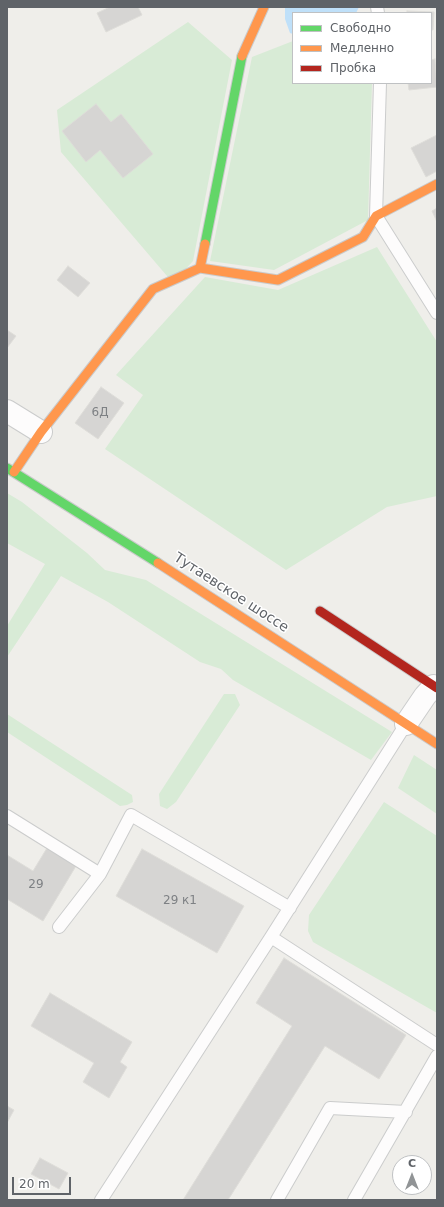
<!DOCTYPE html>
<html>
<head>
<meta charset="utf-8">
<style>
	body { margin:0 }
	#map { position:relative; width:444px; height:1207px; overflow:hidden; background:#efeeea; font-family:"DejaVu Sans",sans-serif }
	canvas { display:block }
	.frame { position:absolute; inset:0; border:8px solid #5f6368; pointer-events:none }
	.legend { position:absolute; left:292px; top:12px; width:140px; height:72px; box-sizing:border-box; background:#fff; border:1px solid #bfc1c3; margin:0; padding:5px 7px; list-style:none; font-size:12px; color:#5f6368 }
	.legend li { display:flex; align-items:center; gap:8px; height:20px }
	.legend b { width:20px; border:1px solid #bfc1c3 }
	.north { position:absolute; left:392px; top:1155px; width:40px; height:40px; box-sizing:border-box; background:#fff; border:1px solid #bfc1c3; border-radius:50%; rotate:0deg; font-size:11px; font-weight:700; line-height:16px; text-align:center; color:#5f6368 }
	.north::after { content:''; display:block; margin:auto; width:14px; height:18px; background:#919496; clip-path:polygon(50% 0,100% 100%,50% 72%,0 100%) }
	.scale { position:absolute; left:12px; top:1177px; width:59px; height:18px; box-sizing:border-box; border:2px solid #5f6368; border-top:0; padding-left:5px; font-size:12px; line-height:14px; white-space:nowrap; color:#5f6368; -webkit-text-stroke:3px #fff; paint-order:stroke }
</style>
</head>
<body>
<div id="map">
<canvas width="444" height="1207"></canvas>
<div class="frame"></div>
<ul class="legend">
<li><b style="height:5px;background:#63d668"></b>Свободно</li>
<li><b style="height:5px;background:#ff974d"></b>Медленно</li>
<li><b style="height:5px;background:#b3261e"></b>Пробка</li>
</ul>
<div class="north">С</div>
<div class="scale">20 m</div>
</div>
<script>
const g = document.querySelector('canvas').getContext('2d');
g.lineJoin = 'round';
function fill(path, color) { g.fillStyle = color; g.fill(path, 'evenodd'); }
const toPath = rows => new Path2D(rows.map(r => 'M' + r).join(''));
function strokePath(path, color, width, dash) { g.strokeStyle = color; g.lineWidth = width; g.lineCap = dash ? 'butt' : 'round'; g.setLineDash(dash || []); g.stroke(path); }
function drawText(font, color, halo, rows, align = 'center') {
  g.font = font + ' "DejaVu Sans",sans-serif'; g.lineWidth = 3; g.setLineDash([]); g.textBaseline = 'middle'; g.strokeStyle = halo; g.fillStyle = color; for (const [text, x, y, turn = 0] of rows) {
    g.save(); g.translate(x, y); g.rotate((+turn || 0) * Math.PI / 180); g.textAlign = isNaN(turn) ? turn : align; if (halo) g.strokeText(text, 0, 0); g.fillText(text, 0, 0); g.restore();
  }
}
fill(toPath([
	[188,22,232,60,193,261,173,283,61,152,57,110],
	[293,41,293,83,372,83,368,220,274,270,210,261,252,57],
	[377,247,437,342,437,496,387,507,286,570,105,449,143,395,116,375,205,277,278,290],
	[7,493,22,502,87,553,105,570,146,580,392,732,371,760,233,680,221,669,200,662,108,602,61,576,7,657,7,626,45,564,7,543],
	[224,694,235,694,240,705,176,802,167,809,160,806,159,794],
	[7,714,132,795,133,802,127,805,120,806,7,732],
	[414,755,437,770,437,814,398,788],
	[384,802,437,836,437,1013,313,942,308,931,309,915]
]), '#d8ebd6');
fill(toPath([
	[285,7,359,7,356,13,293,13,293,34,290,33,285,19]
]), '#bfe0f9');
const building = toPath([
	[110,7,138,7,142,15,106,32,97,13,110,7],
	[407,11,434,12,433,30,431,30,431,13,407,13,407,11],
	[435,59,437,87,409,90,408,83,431,83,431,60,435,59],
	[96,104,111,122,121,114,153,154,123,178,100,150,86,162,62,131,96,104],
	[437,135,437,171,426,177,411,148,437,135],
	[437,208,437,222,432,211,437,208],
	[68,266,90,283,78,297,57,280,68,266],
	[7,330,16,336,7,348,7,330],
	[101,387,124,403,98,439,75,423,101,387],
	[47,848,76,866,43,921,7,899,7,855,33,871,47,848],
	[142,849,244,906,217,953,116,896,142,849],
	[284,958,406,1035,379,1079,325,1046,228,1200,183,1200,292,1026,256,1003,284,958],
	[50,993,132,1042,120,1062,127,1067,109,1098,83,1082,94,1063,31,1026,50,993],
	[7,1106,14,1110,7,1123,7,1106],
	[40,1158,68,1173,59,1189,31,1174,40,1158]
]);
fill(building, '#d6d5d3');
strokePath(building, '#deddd9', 1);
const lane = toPath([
	[377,7,378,13],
	[380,83,376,216,437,313],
	[7,816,100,874],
	[59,927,100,874,131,815,290,908],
	[271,937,437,1045],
	[101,1200,271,937,406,724],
	[277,1200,330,1108,406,1112],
	[354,1200,437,1056]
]);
const street = toPath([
	[7,411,41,432],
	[406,724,425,696,434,686]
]);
const fast = toPath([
	[205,244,242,56],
	[7,468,158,563]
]);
const slow = toPath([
	[242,56,264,7],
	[200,268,278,280,363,237,376,216,437,184],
	[14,472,41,432,153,289,200,268,205,244],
	[158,563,437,744]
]);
const jam = toPath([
	[320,611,437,688]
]);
strokePath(lane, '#cbcccc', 14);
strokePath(street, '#cbcccc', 24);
strokePath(fast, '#cacacb', 11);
strokePath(slow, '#cacacb', 11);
strokePath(jam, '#cacacb', 11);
strokePath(lane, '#fdfcfc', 12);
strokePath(street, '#fdfcfc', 22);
strokePath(fast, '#63d668', 9);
strokePath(slow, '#ff974d', 9);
strokePath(jam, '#b3261e', 9);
drawText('12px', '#7e8184', null, [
	["6Д",100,413],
	["29",36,885],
	["29 к1",180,901]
]);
drawText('14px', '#5f6368', '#fff', [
	["Тутаевское шоссе",231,593,33]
]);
</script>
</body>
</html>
